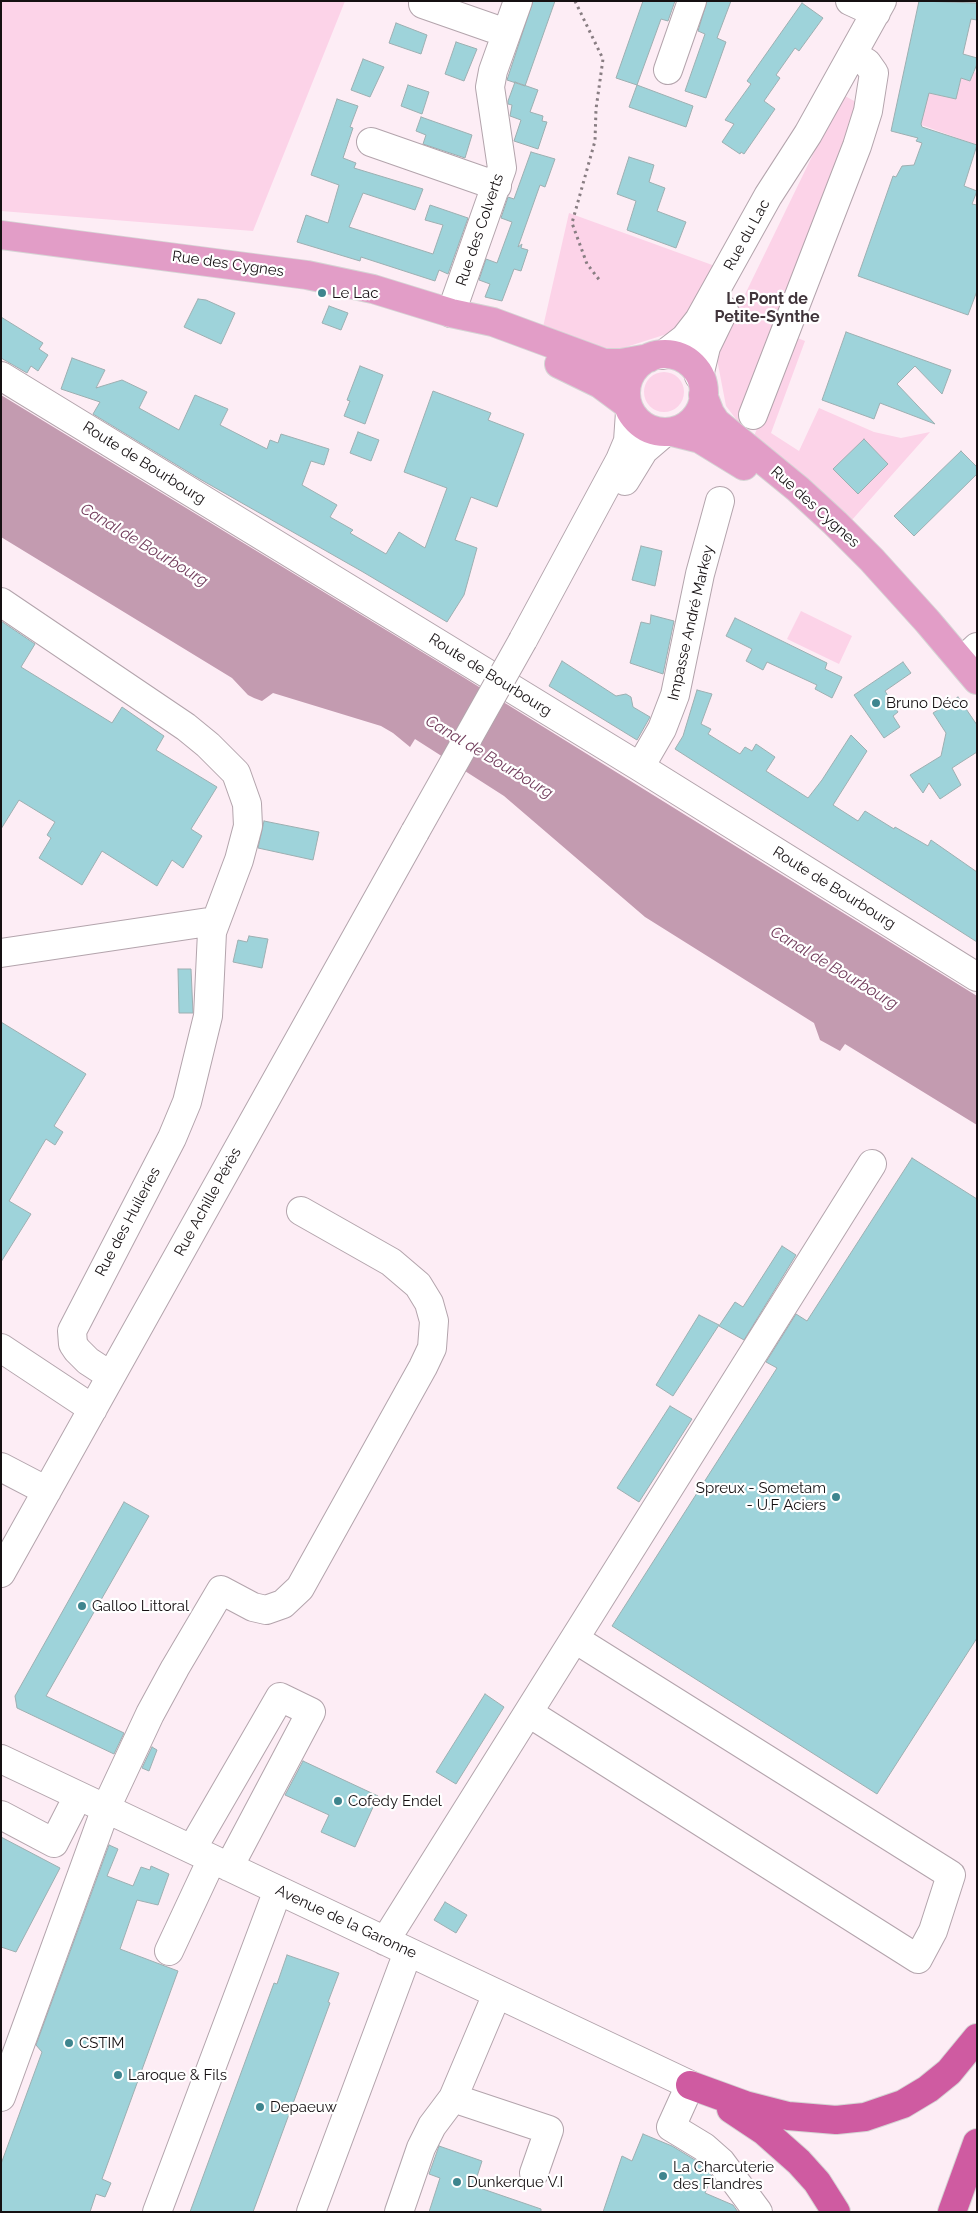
<!DOCTYPE html>
<html>
<head>
<meta charset="utf-8">
<style>
	body { margin:0 }
	#map { position:relative; width:978px; height:2213px; overflow:hidden; background:#fdedf5; font-family:Raleway,sans-serif }
	canvas { display:block }
	.frame { position:absolute; inset:0; border:2px solid #151012; pointer-events:none }
</style>
</head>
<body>
<div id="map">
<canvas width="978" height="2213"></canvas>
<div class="frame"></div>
</div>
<script>
const g = document.querySelector('canvas').getContext('2d');
g.lineJoin = 'round';
function fill(path, color) { g.fillStyle = color; g.fill(path, 'evenodd'); }
const toPath = rows => new Path2D(rows.map(r => 'M' + r).join(''));
function strokePath(path, color, width, dash) { g.strokeStyle = color; g.lineWidth = width; g.lineCap = dash ? 'butt' : 'round'; g.setLineDash(dash || []); g.stroke(path); }
function drawText(font, color, halo, rows, align = 'center') {
  g.font = font + ' Raleway,sans-serif'; g.lineWidth = 4.5; g.setLineDash([]); g.textBaseline = 'middle'; g.strokeStyle = halo; g.fillStyle = color; for (const [text, x, y, turn = 0] of rows) {
    g.save(); g.translate(x, y); g.rotate((+turn || 0) * Math.PI / 180); g.textAlign = isNaN(turn) ? turn : align; if (halo) g.strokeText(text, 0, 0); g.fillText(text, 0, 0); g.restore();
  }
}
fill(toPath([
	[1,1,345,1,253,231,1,211],
	[974,72,977,73,977,145,913,122,925,92,956,99,961,78,970,81],
	[845,96,856,102,859,112,797,270,742,427,726,406,716,354,837,105],
	[569,213,715,266,686,319,670,333,623,348,599,351,543,327],
	[795,337,805,341,771,433,799,451,819,408,874,432,901,438,930,432,851,521,754,436],
	'644 392a20 20 0 1 1 40 0a20 20 0 1 1-40 0Z',
	[801,611,852,636,839,664,787,639]
]), '#fcd3e8');
fill(toPath([
	[1,395,463,677,977,996,977,1125,845,1044,840,1051,820,1040,814,1023,645,917,504,796,415,739,410,747,393,733,381,726,273,693,262,701,254,698,248,695,232,678,1,537]
]), '#c39bb0');
const building = toPath([
	[533,1,555,1,525,86,507,80,533,1],
	[643,1,675,1,668,21,661,19,637,85,616,78,643,1],
	[707,1,731,1,717,38,726,42,706,98,685,91,705,34,698,31,707,1],
	[919,1,977,3,977,20,971,19,963,54,977,58,977,64,970,81,961,78,956,99,929,93,921,124,922,127,977,145,964,186,977,191,972,204,977,205,977,291,968,315,858,276,893,176,896,177,902,166,914,165,922,143,916,141,918,138,891,131,919,1],
	[802,3,823,18,799,51,795,48,776,75,780,78,764,101,775,109,744,154,741,152,740,154,722,142,734,124,725,120,751,84,747,81,802,3],
	[396,23,427,35,421,54,389,43,396,23],
	[456,42,477,49,464,81,445,74,456,42],
	[363,59,384,67,370,97,351,90,363,59],
	[515,82,538,90,530,112,543,116,542,121,547,122,538,149,514,141,521,120,510,116,512,105,508,104,508,101,515,82],
	[408,85,429,92,422,114,401,106,408,85],
	[637,85,693,106,686,127,629,107,637,85],
	[337,99,358,106,350,127,353,128,343,158,356,163,354,168,423,189,415,210,363,193,349,227,433,254,443,225,425,220,430,205,468,218,448,274,439,270,435,281,361,257,360,261,297,242,306,215,328,223,339,185,311,175,337,99],
	[421,117,472,135,465,158,423,144,426,135,416,131,421,117],
	[531,152,555,159,545,187,540,185,518,247,522,244,521,248,528,250,521,271,514,269,502,301,485,297,490,284,479,280,486,259,497,263,512,222,501,218,508,197,514,199,531,152],
	[629,157,654,165,649,182,665,188,657,211,686,222,676,248,627,230,636,201,617,194,629,157],
	[198,299,206,300,235,313,221,344,184,327,198,299],
	[329,306,348,313,341,330,322,323,329,306],
	[1,317,43,343,39,349,48,355,38,371,31,366,27,373,1,358,1,317],
	[846,332,951,370,942,394,915,366,897,384,935,424,880,403,874,419,822,400,846,332],
	[72,358,105,370,96,388,122,380,147,392,139,408,179,430,195,395,228,409,220,425,267,449,270,440,278,443,281,434,329,449,324,465,311,461,302,485,337,505,330,517,353,530,350,533,386,554,399,532,425,548,447,488,404,472,433,391,491,413,488,420,524,434,497,507,471,497,455,540,477,548,464,595,447,622,363,572,198,478,93,414,100,402,61,389,72,358],
	[360,366,383,375,365,424,344,416,350,401,347,400,360,366],
	[358,432,379,440,371,461,350,453,358,432],
	[864,439,888,464,858,494,833,469,864,439],
	[961,451,977,467,977,474,914,536,894,516,961,451],
	[641,546,662,551,655,586,632,580,641,546],
	[651,615,674,621,663,674,630,663,641,622,650,624,651,615],
	[735,618,827,663,825,669,842,677,832,698,815,689,817,685,767,662,763,670,746,661,752,649,726,636,735,618],
	[1,621,35,644,21,667,112,723,122,707,164,736,156,750,217,787,191,829,202,836,183,868,172,860,157,886,102,851,82,885,39,858,51,838,47,835,55,822,19,800,1,829,1,621],
	[562,661,616,696,626,694,631,697,633,707,650,717,637,740,549,686,562,661],
	[903,662,911,673,885,691,898,712,893,716,900,727,884,738,854,695,903,662],
	[697,690,712,694,701,724,711,729,708,734,740,754,745,747,752,751,756,744,775,757,766,771,808,798,822,780,851,735,867,751,833,805,858,821,865,811,894,829,895,827,928,846,931,840,977,872,977,942,675,749,683,736,697,690],
	[958,697,977,725,977,752,952,768,961,785,940,799,929,783,923,793,910,775,941,756,946,733,933,713,958,697],
	[264,821,319,832,313,860,258,848,264,821],
	[249,936,268,939,262,968,233,962,238,940,247,942,249,936],
	[178,969,191,969,193,1013,179,1013,178,969],
	[1,1022,86,1074,54,1126,63,1132,55,1145,46,1139,9,1201,31,1214,1,1262,1,1022],
	[912,1158,977,1199,977,1638,877,1794,612,1626,777,1368,766,1362,796,1314,807,1321,912,1158],
	[782,1246,796,1255,744,1340,719,1326,735,1302,743,1307,782,1246],
	[699,1315,719,1325,673,1396,656,1385,699,1315],
	[670,1406,692,1419,639,1502,617,1488,670,1406],
	[124,1502,149,1516,46,1696,124,1733,114,1754,17,1708,15,1696,124,1502],
	[485,1694,504,1707,456,1784,436,1772,485,1694],
	[152,1747,157,1750,149,1771,142,1768,152,1747],
	[303,1761,378,1796,355,1847,321,1832,329,1815,285,1795,303,1761],
	[1,1837,60,1868,16,1952,1,1947,1,1837],
	[109,1845,118,1849,107,1876,133,1886,141,1867,150,1870,151,1866,169,1874,158,1905,137,1900,120,1949,178,1971,102,2179,111,2183,105,2197,96,2194,90,2212,1,2212,1,2164,42,2052,36,2045,109,1845],
	[445,1902,467,1915,456,1933,434,1920,445,1902],
	[287,1955,339,1973,328,2002,330,2003,253,2212,190,2212,274,1983,277,1984,287,1955],
	[643,2134,672,2146,695,2160,712,2176,705,2193,733,2205,738,2212,603,2212,622,2156,632,2161,643,2134],
	[439,2146,482,2161,474,2186,541,2209,541,2212,429,2212,440,2178,429,2174,439,2146]
]);
fill(building, '#9ed3da');
strokePath(building, '#9dafb1', 1);
const minor = toPath([
	[850,1,876,13],
	[423,4,506,33],
	[668,70,692,1],
	[371,142,497,186],
	[451,313,502,168,490,87,493,71,518,1],
	[663,355,685,338,699,320,768,196,808,134,882,1],
	[1,376,640,767,977,977],
	[699,376,706,347,724,310],
	[753,415,857,146,868,111,874,73,867,63,853,54],
	[625,481,644,450,665,432],
	[1,602,186,727,208,745,236,773,247,804,248,826,239,860,212,932,208,1016,187,1102,172,1138,72,1331,73,1344,77,1350,88,1361,111,1376],
	[523,640,620,460,628,441,630,412],
	[962,661,977,647],
	[640,767,662,729,675,695,700,574,720,501],
	[1,953,215,921],
	[1,1348,93,1409],
	[1,1467,47,1491],
	[1,1573,415,832],
	[529,1713,918,1959,933,1931,951,1875,575,1639],
	[1,1759,690,2085,671,2127,704,2147,721,2162,758,2212],
	[1,1815,54,1843,78,1796],
	[192,1849,280,1697,311,1712,229,1867],
	[385,1941,872,1164],
	[169,1951,212,1859],
	[1,2097,106,1808,150,1714,175,1668,221,1590,253,1607,266,1610,283,1604,300,1588,423,1367,432,1348,434,1321,429,1303,418,1285,391,1262,301,1211],
	[453,2098,549,2130,534,2173],
	[157,2212,278,1890],
	[311,2212,408,1952],
	[399,2212,421,2148,432,2126,453,2098,497,1994]
]);
const major = toPath([
	[1,235,307,275,373,289,451,313,493,322,604,363,621,363,649,358],
	'626 393a39 39 0 1 1 78 0a39 39 0 1 1-78 0Z',
	[559,364,600,384,627,404],
	[703,395,710,413,716,422,798,489,835,523,872,560,928,622,977,680],
	[672,432,700,439,744,466]
]);
const highway = toPath([
	[690,2085,745,2105,788,2116,836,2120,865,2117,903,2104,928,2089,949,2072,977,2038],
	[731,2109,764,2131,799,2162,817,2182,836,2212],
	[952,2212,977,2143]
]);
strokePath(minor, '#b3a4ac', 30);
strokePath(major, '#d5d4d4', 30);
strokePath(highway, '#d5d4d4', 30);
strokePath(toPath([
	[575,1,603,59,596,109,595,141,572,223,587,264,601,282]
]), '#887d82', 3, [2.5, 4]);
strokePath(minor, '#fff', 28);
strokePath(major, '#e29dc7', 28);
strokePath(highway, '#cf5ba1', 28);
const minorBridge = toPath([
	[415,832,523,640]
]);
strokePath(minorBridge, '#b3a4ac', 30, []);
strokePath(minorBridge, '#fff', 28);
for (const [x, y, r, color] of [
	[322,293,5,"#3e858e"],
	[876,703,5,"#3e858e"],
	[836,1497,5,"#3e858e"],
	[82,1606,5,"#3e858e"],
	[338,1801,5,"#3e858e"],
	[69,2043,5,"#3e858e"],
	[118,2075,5,"#3e858e"],
	[260,2107,5,"#3e858e"],
	[663,2176,5,"#3e858e"],
	[457,2182,5,"#3e858e"]
]) { const dot = new Path2D(); dot.arc(x, y, r, 0, 2 * Math.PI); g.fillStyle = color; g.fill(dot); strokePath(dot, '#fff', 2); }
drawText('15px', '#151012', '#fff', [
	["Rue des Colverts",480,230,-71],
	["Rue du Lac",747,235,-61],
	["Rue des Cygnes",228,264,8],
	["Route de Bourbourg",144,463,32],
	["Rue des Cygnes",815,507,42],
	["Impasse André Markey",691,623,-77],
	["Route de Bourbourg",490,675,32],
	["Route de Bourbourg",834,888,32],
	["Rue Achille Pérès",208,1202,-61],
	["Rue des Huileries",128,1222,-62],
	["Avenue de la Garonne",346,1922,25]
]);
drawText('15px', '#151012', '#fff', [
	["Le Lac",332,293],
	["Bruno Déco",886,703],
	["Spreux - Sometam",826,1488,"right"],
	["- U.F Aciers",826,1505,"right"],
	["Galloo Littoral",92,1606],
	["Cofedy Endel",348,1801],
	["CSTIM",79,2043],
	["Laroque & Fils",128,2075],
	["Depaeuw",270,2107],
	["La Charcuterie",673,2167],
	["des Flandres",673,2184],
	["Dunkerque V.I",467,2182]
], 'left');
drawText('bold 16px', '#41353b', '#fff', [
	["Le Pont de",767,299],
	["Petite-Synthe",767,317]
]);
drawText('italic 16px', '#733e5d', '#fff', [
	["Canal de Bourbourg",144,545,31],
	["Canal de Bourbourg",489,757,31],
	["Canal de Bourbourg",834,968,31]
]);
</script>
</body>
</html>
